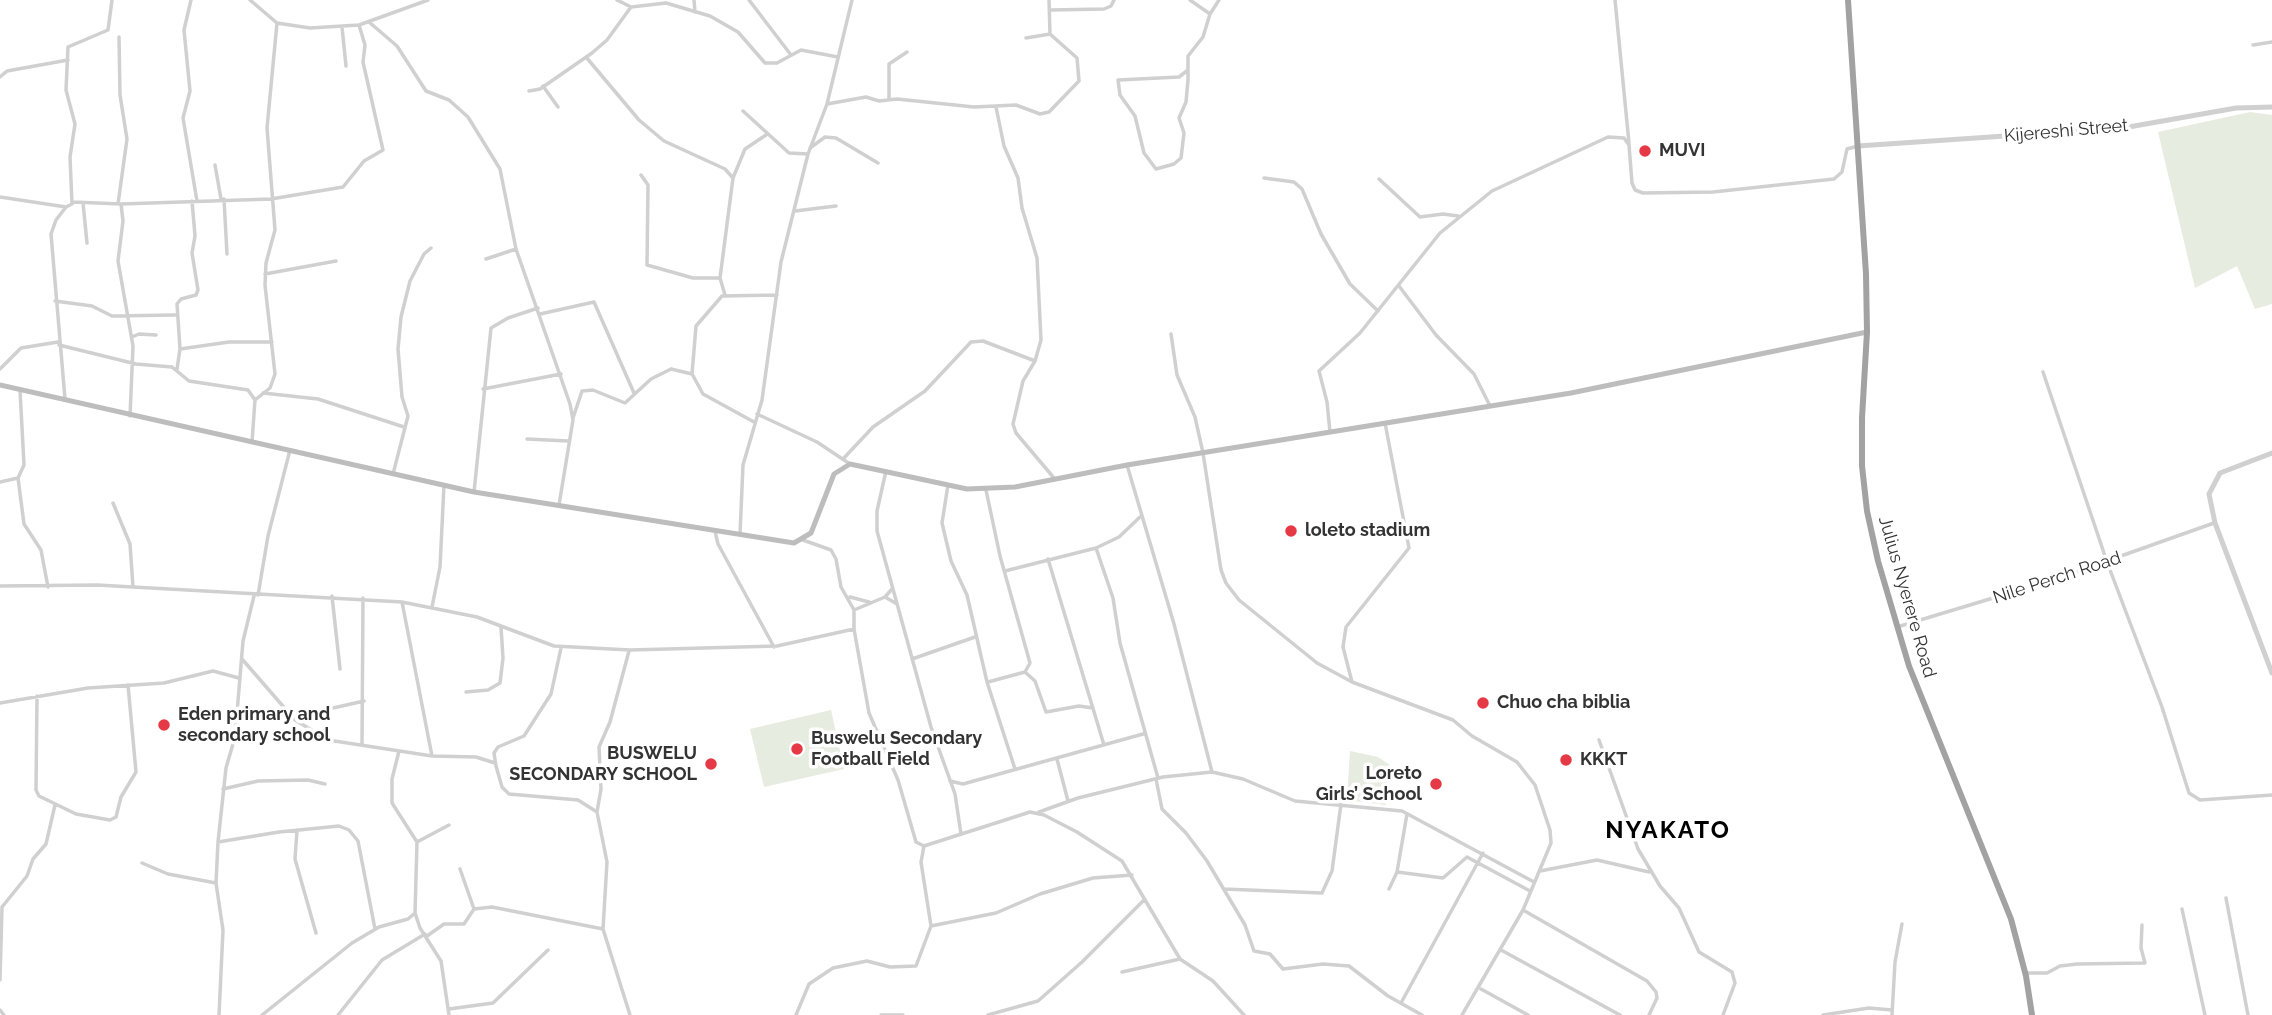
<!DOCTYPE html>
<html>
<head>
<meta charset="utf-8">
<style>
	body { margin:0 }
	canvas { display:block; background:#fff }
</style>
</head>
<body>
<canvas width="2272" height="1015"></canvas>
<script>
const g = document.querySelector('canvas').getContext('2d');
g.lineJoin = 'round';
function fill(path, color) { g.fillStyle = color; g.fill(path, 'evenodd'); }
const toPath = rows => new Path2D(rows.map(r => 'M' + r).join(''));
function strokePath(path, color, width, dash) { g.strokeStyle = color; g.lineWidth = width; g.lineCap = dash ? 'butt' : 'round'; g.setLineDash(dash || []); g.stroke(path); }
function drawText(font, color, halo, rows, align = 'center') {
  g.font = font + ' Raleway,sans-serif'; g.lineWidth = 7; g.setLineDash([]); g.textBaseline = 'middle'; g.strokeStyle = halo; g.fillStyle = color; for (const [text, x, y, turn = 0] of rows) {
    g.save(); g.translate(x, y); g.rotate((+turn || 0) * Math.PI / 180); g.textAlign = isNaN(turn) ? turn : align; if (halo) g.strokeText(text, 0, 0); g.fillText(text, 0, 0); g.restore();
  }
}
fill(toPath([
	[2250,112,2272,115,2272,304,2255,309,2237,266,2195,288,2158,132],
	[831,710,844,769,764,787,750,729],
	[1350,751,1378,757,1390,765,1386,805,1347,800]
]), '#e6ecdf');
strokePath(toPath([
	[191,0,184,30,190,91,183,118,197,201],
	[250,0,277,23,310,28,359,25,428,0],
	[617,0,631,7,666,3,710,16,738,32,765,63,777,63,801,50,838,57],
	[694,0,695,12],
	[749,0,791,55],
	[1190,0,1210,14],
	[1615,0,1629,143],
	[1050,10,1104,9,1111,6,1114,0],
	[369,22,397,46,426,91,449,100,468,117,500,169,516,249,570,404,573,420,559,505],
	[342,27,346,66],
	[1026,38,1050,34],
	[2253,45,2272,42],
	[586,57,639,120,664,141,725,169,733,178],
	[1188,70,1179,77,1118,80,1120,95,1135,116,1144,153,1156,169,1174,164,1181,158,1184,133,1179,118,1186,102,1188,80,1188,56,1203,37,1210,14,1219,0],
	[0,77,7,71,68,60],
	[543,86,558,107],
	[529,91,540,89,592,53,607,40,631,7],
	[889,99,889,64,907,52],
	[827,104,866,97,879,101,897,99,974,107,1016,105,1040,114,1049,112,1079,81,1077,58,1050,34,1049,0],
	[996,107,1004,146,1018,178,1022,208,1037,258,1041,340,1035,361,1023,381,1013,424,1016,433,1054,478],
	[743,111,789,153,808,154],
	[810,148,825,137,836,138,878,163],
	[215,165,221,199],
	[641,175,648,185,647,265,693,278,720,278,733,178,745,149,766,135],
	[1264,178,1294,182,1302,189,1321,234,1350,284,1378,311],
	[1379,179,1420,217,1443,214,1458,216],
	[0,197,66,207,72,204,70,157,75,124,66,90,68,47,108,30,112,0],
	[224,199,227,254],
	[73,202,121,204,271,199,343,187,364,161,383,150,363,62,365,45,359,25],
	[83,203,87,243],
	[118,204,127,139,120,95,119,37],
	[121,204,123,221,118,261,133,346,130,416],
	[795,211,836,206],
	[486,259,516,249],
	[265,274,336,261],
	[720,278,725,295],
	[1399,286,1436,335,1474,374,1490,406],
	[55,301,92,306,112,316,175,315],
	[540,314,594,302,634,393],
	[1171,334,1177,375,1195,417,1203,453,1221,570,1226,583,1239,600,1317,663,1352,682,1453,720,1472,736,1517,762,1535,785,1550,830,1551,843,1523,910,1462,1015],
	[132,337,139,334,156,335],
	[59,345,136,364,172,367,189,381,248,390,255,400,252,442],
	[180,349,229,342,272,342],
	[0,369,21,348,58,342],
	[177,369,180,349,177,304,181,299,196,295,198,290,192,253,195,236,192,201],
	[2043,372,2107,562,2162,707,2189,793,2200,800,2272,795],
	[692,374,696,326,722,296,777,295],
	[483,389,561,374],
	[263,393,318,399,404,427],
	[65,399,51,234,56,220,66,207],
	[255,400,270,388,275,374,265,285,266,263,275,230,267,128,277,23],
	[757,414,817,442,850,464],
	[573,418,582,391,593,390,625,403,651,379,671,369,692,374,703,394,754,422],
	[1330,432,1327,402,1319,371,1360,333,1440,233,1492,191,1608,137,1624,138,1629,145,1632,183,1635,190,1643,193,1713,192,1834,179,1842,172,1847,149,1858,146],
	[527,439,568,441],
	[843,459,873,427,925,391,971,342,983,341,1035,361],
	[1127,465,1174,624,1212,772],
	[886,471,877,511,877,531,931,727,955,794,961,834],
	[393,474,408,416,402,397,398,349,401,317,410,281,424,254,431,248],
	[18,478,24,524,41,550,48,587],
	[0,482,18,478,24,465,20,390],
	[948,485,942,523,951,561,967,595,987,682,1015,769],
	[986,490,1000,556,1030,663,1025,672,988,682],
	[474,492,491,328,508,318,538,308],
	[113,503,130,544,133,587],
	[715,531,718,544,774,647],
	[740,534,743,465,762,400,781,262,808,154,827,104,852,0],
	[803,540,831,550,836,559,841,587,854,610],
	[1096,548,1113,598,1120,643,1158,778],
	[1048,559,1104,745],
	[1005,571,1096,548,1119,537,1140,517],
	[0,586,97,585,402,602,477,617,554,646,630,650,777,646,854,629,869,713,898,780,916,842,924,846,1030,812,1044,815,1077,832,1122,861,1180,959,1213,981,1244,1015],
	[258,595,268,536,290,450],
	[332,596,340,669],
	[850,597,869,602],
	[885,597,897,604],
	[402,602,432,756],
	[432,607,440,567,444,485],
	[1897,627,2056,579,2214,523],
	[854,629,854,610,885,597,892,589],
	[561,648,551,694,524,736,498,747,494,753,496,766,502,787,509,794,578,800,597,812],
	[629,651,610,722,599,747,601,789,597,812,607,862,603,929,630,1015],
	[242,659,295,720,328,740,432,756,476,757,495,763],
	[912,659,975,637],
	[1025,672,1035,681,1046,712,1079,706,1093,708],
	[1352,682,1343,647,1346,627,1409,548,1385,423],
	[466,692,488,690,500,683,503,658,501,627],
	[37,696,36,790,39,796,76,814,110,820,116,817,121,797,136,772,128,685],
	[0,703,88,688,164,683,213,671,239,678],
	[333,708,364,701],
	[1599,740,1638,849,1660,886,1679,908,1699,952,1732,972,1735,983,1723,1015],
	[362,744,363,598],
	[882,744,924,738,935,740],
	[399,751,392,779,392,803,417,842,415,913,420,928,441,961,449,1015],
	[1057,759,1068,801],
	[1156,779,1162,809,1186,833,1207,861,1245,925,1254,951,1270,954,1283,969,1323,964,1349,966,1388,996,1422,1015],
	[950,781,963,784,1143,734],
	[223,789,258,781,308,780,325,784],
	[1039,812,1078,798,1163,777,1212,772,1243,779,1295,801,1402,811,1534,882],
	[297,830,295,859,316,933],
	[218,842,279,832,339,826,349,830,358,841,375,929],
	[417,842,449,825],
	[924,846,921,862,931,926,996,913,1040,894,1093,878,1132,875],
	[142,863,168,874,216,883],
	[460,869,474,909],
	[1540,871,1597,860,1649,872],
	[1397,872,1443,878,1467,857,1530,891],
	[1224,889,1322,893,1332,871,1341,804],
	[1389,889,1397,872,1407,814],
	[2226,898,2248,1015],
	[2182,909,2205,1015],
	[1523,910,1647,981,1656,992,1657,998,1649,1015],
	[427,936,444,924,464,924,474,909,492,907,603,929],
	[1501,950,1620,1015],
	[1122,972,1180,959],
	[2026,973,2047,973,2060,966,2077,964,2145,963,2141,948,2142,925],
	[0,980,2,907,27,876,33,859,46,844,55,805],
	[1481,989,1528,1015],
	[1401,1003,1483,853],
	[449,1009,493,1003,548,950],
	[0,1010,4,1015],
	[219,1015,223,930,216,883,218,842,226,768,235,737,243,641,254,596],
	[262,1015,352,943,379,927,408,919,415,913],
	[338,1015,382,960,425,934],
	[796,1015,809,984,833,968,867,961,890,967,916,966,931,926],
	[881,1015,903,1015],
	[988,1015,1038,1001,1082,962,1144,900],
	[1823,1015,1869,1008,1892,1010],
	[1892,1015,1895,962,1902,924]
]), '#d0d0d0', 3.5);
strokePath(toPath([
	[1858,146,2123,128,2236,108,2272,107],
	[2272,453,2220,473,2209,494,2215,523,2272,673]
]), '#d0d0d0', 5);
strokePath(toPath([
	[0,385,474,492,794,543,811,533,834,474,850,464,967,489,1015,487,1127,465,1571,393,1867,332]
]), '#bdbdbd', 5);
strokePath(toPath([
	[1848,0,1866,274,1867,332,1862,418,1862,466,1867,511,1878,561,1909,666,2011,919,2026,976,2032,1015]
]), '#a2a2a2', 6);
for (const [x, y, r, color] of [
	[1645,151,7,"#e63946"],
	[1291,531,7,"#e63946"],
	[1483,703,7,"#e63946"],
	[164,725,7,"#e63946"],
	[797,749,7,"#e63946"],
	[1566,760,7,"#e63946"],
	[711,764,7,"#e63946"],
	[1436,784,7,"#e63946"]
]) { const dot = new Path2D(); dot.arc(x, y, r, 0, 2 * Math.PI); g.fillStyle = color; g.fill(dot); strokePath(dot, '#fff', 2.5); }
drawText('18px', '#333', '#fff', [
	["Kijereshi Street",2066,131,-5],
	["Nile Perch Road",2057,578,-18],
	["Julius Nyerere Road",1907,597,74]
]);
drawText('bold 18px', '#333', '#fff', [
	["MUVI",1659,151],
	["loleto stadium",1305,531],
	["Chuo cha biblia",1497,703],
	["Eden primary and",178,715],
	["secondary school",178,736],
	["Buswelu Secondary",811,739],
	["Football Field",811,760],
	["BUSWELU",697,754,"right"],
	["SECONDARY SCHOOL",697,775,"right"],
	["KKKT",1580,760],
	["Loreto",1422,774,"right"],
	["Girls’ School",1422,795,"right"]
], 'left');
g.letterSpacing = '2px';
drawText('bold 24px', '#000', '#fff', [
	["NYAKATO",1668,831]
]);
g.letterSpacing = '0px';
</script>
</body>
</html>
